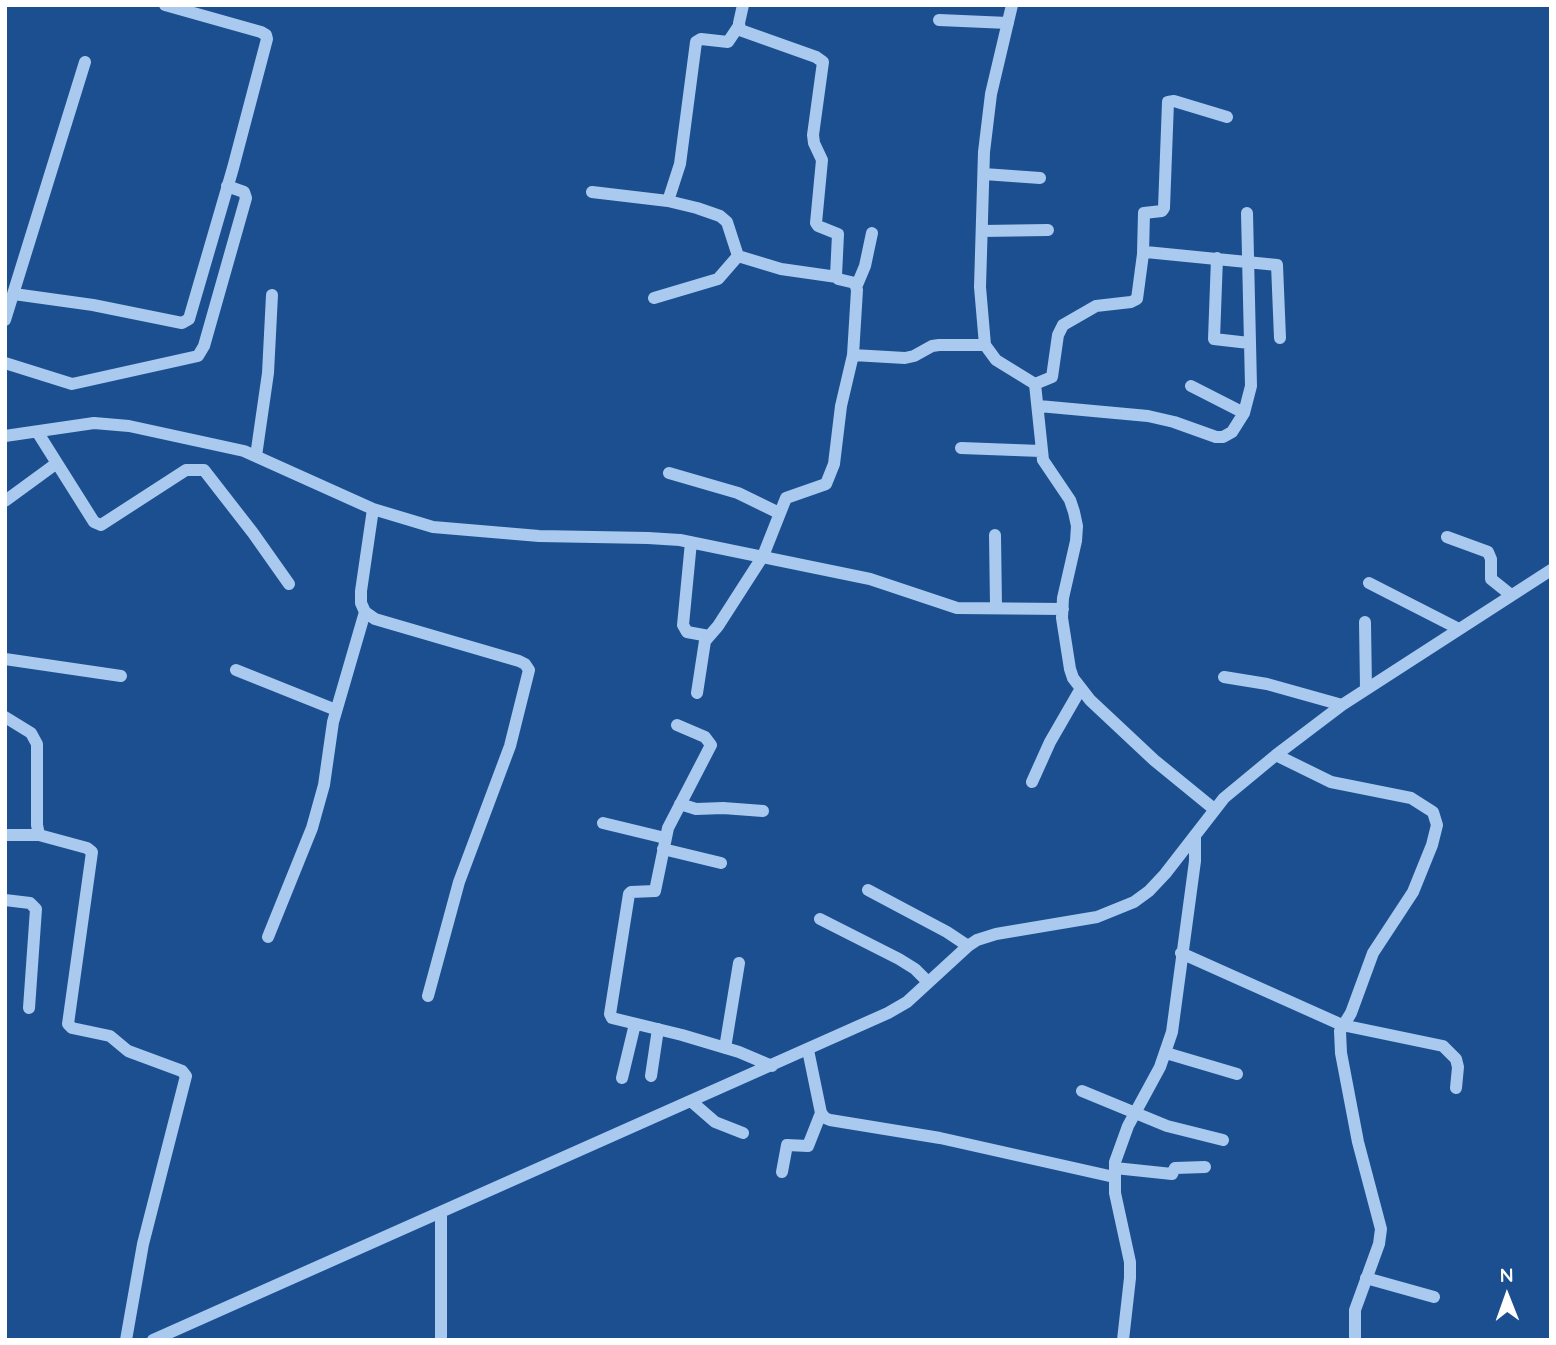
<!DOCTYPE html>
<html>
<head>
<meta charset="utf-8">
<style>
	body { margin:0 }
	#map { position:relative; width:1556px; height:1345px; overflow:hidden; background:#1b4f8f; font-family:Quicksand,sans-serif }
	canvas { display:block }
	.frame { position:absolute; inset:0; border:7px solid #fff; pointer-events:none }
	.north { position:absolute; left:1472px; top:1261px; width:70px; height:70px; -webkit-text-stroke:5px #1b4f8f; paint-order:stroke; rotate:359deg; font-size:19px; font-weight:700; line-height:28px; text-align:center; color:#fff }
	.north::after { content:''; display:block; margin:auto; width:24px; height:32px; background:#fff; clip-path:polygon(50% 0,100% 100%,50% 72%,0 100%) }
</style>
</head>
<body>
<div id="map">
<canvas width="1556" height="1345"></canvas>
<div class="frame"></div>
<div class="north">N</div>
</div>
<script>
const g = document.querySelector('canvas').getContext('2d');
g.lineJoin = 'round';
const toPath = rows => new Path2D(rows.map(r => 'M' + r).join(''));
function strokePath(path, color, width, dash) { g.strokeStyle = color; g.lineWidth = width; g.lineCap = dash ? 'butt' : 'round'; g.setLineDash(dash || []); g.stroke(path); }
strokePath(toPath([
	[1012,5,991,94,984,152,980,287,985,345,996,360,1035,384,1043,460,1070,500,1074,512,1077,526,1076,541,1063,598,1062,618,1070,669,1073,678,1090,700,1154,760,1214,809],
	[939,20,1008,23],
	[984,174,1040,178],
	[592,192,668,201,697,208,720,216,727,222,738,256,781,269,837,277],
	[668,201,680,164,696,42,701,39,728,42,738,27],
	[982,231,1048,230],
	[1143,254,1144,213,1162,211,1164,208,1168,102,1174,101,1227,117],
	[1217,258,1214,339,1249,343],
	[857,285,865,266,872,233],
	[14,294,93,305,182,323,189,319,233,168,267,39,266,35,261,32,165,5],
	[654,298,718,279,738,256],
	[5,320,85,62],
	[853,355,905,358,914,356,932,346,939,345,985,345],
	[5,363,72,384,198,356,204,346,246,198,244,192,227,186],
	[1035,384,1052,377,1058,335,1063,325,1096,306,1131,302,1137,299,1143,254,1146,252,1277,265,1280,338],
	[1191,386,1244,413],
	[1039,406,1148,416,1174,422,1216,437,1223,437,1232,432,1244,413,1251,386,1247,213],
	[38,433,94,522,101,525,186,470,204,470,253,533,289,584],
	[5,436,94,423,129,426,244,451,373,509,433,527,539,536,648,538,680,540,870,579,957,608,1063,609],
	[961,448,1041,451],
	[256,456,268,373,272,295],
	[669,473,738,493,779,513],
	[5,501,57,463],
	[373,509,361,591,361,603,365,612,375,619,519,661,525,664,529,670,510,746,459,882,428,996],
	[995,535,996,607],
	[1447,537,1488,552,1491,559,1491,579,1511,595],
	[691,542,683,625,687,632,709,636],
	[1369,583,1459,629],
	[1365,622,1366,689],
	[5,659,121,676],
	[236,670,336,710],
	[1224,677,1267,684,1342,705],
	[697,693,705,641,718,626,763,556,786,498,826,484,834,464,841,406,853,355,857,290,855,283,838,279,836,276,838,234,818,226,816,223,822,160,814,143,813,135,823,62,816,57,740,30,739,23,743,5],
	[5,717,31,733,37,744,37,825,39,835,87,848,92,852,68,1024,72,1028,110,1036,128,1051,182,1071,186,1076,143,1244,126,1340],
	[677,725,705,737,711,745,668,828,655,891,631,892,629,894,610,1014,612,1018,682,1035,739,1052,772,1066],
	[1276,755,1331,782,1411,798,1433,812,1437,825,1432,845,1413,892,1373,953,1351,1013,1340,1031,1341,1053,1358,1142,1381,1229,1379,1244,1355,1310,1355,1340],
	[1032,782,1050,742,1080,690],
	[680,804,696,809,723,808,763,811],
	[603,823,665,838],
	[5,835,39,835],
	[663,849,721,863],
	[868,890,947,932,968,946],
	[5,900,30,903,36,909,29,1008],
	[820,919,899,959,915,969,928,982],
	[268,937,312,828,324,785,333,722,365,612],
	[1181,953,1342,1025,1443,1046,1456,1059,1458,1067,1456,1088],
	[725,1048,739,963],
	[808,1050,821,1113,825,1118,830,1120,940,1138,1114,1177],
	[1166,1053,1237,1074],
	[651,1076,658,1029],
	[622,1078,635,1024],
	[1082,1091,1167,1126,1223,1140],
	[692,1102,715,1122,743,1133],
	[1115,1168,1172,1174,1175,1168,1205,1167],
	[782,1172,787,1145,808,1146,821,1113],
	[1366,1278,1434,1297],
	[153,1340,888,1013,907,1002,968,946,977,940,996,934,1097,917,1134,902,1149,891,1165,874,1224,798,1276,755,1342,705,1551,570],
	[441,1340,441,1212],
	[1123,1340,1130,1278,1130,1262,1115,1193,1115,1162,1128,1126,1160,1067,1172,1032,1195,861,1195,835]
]), '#a9c9ee', 12);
</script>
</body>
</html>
